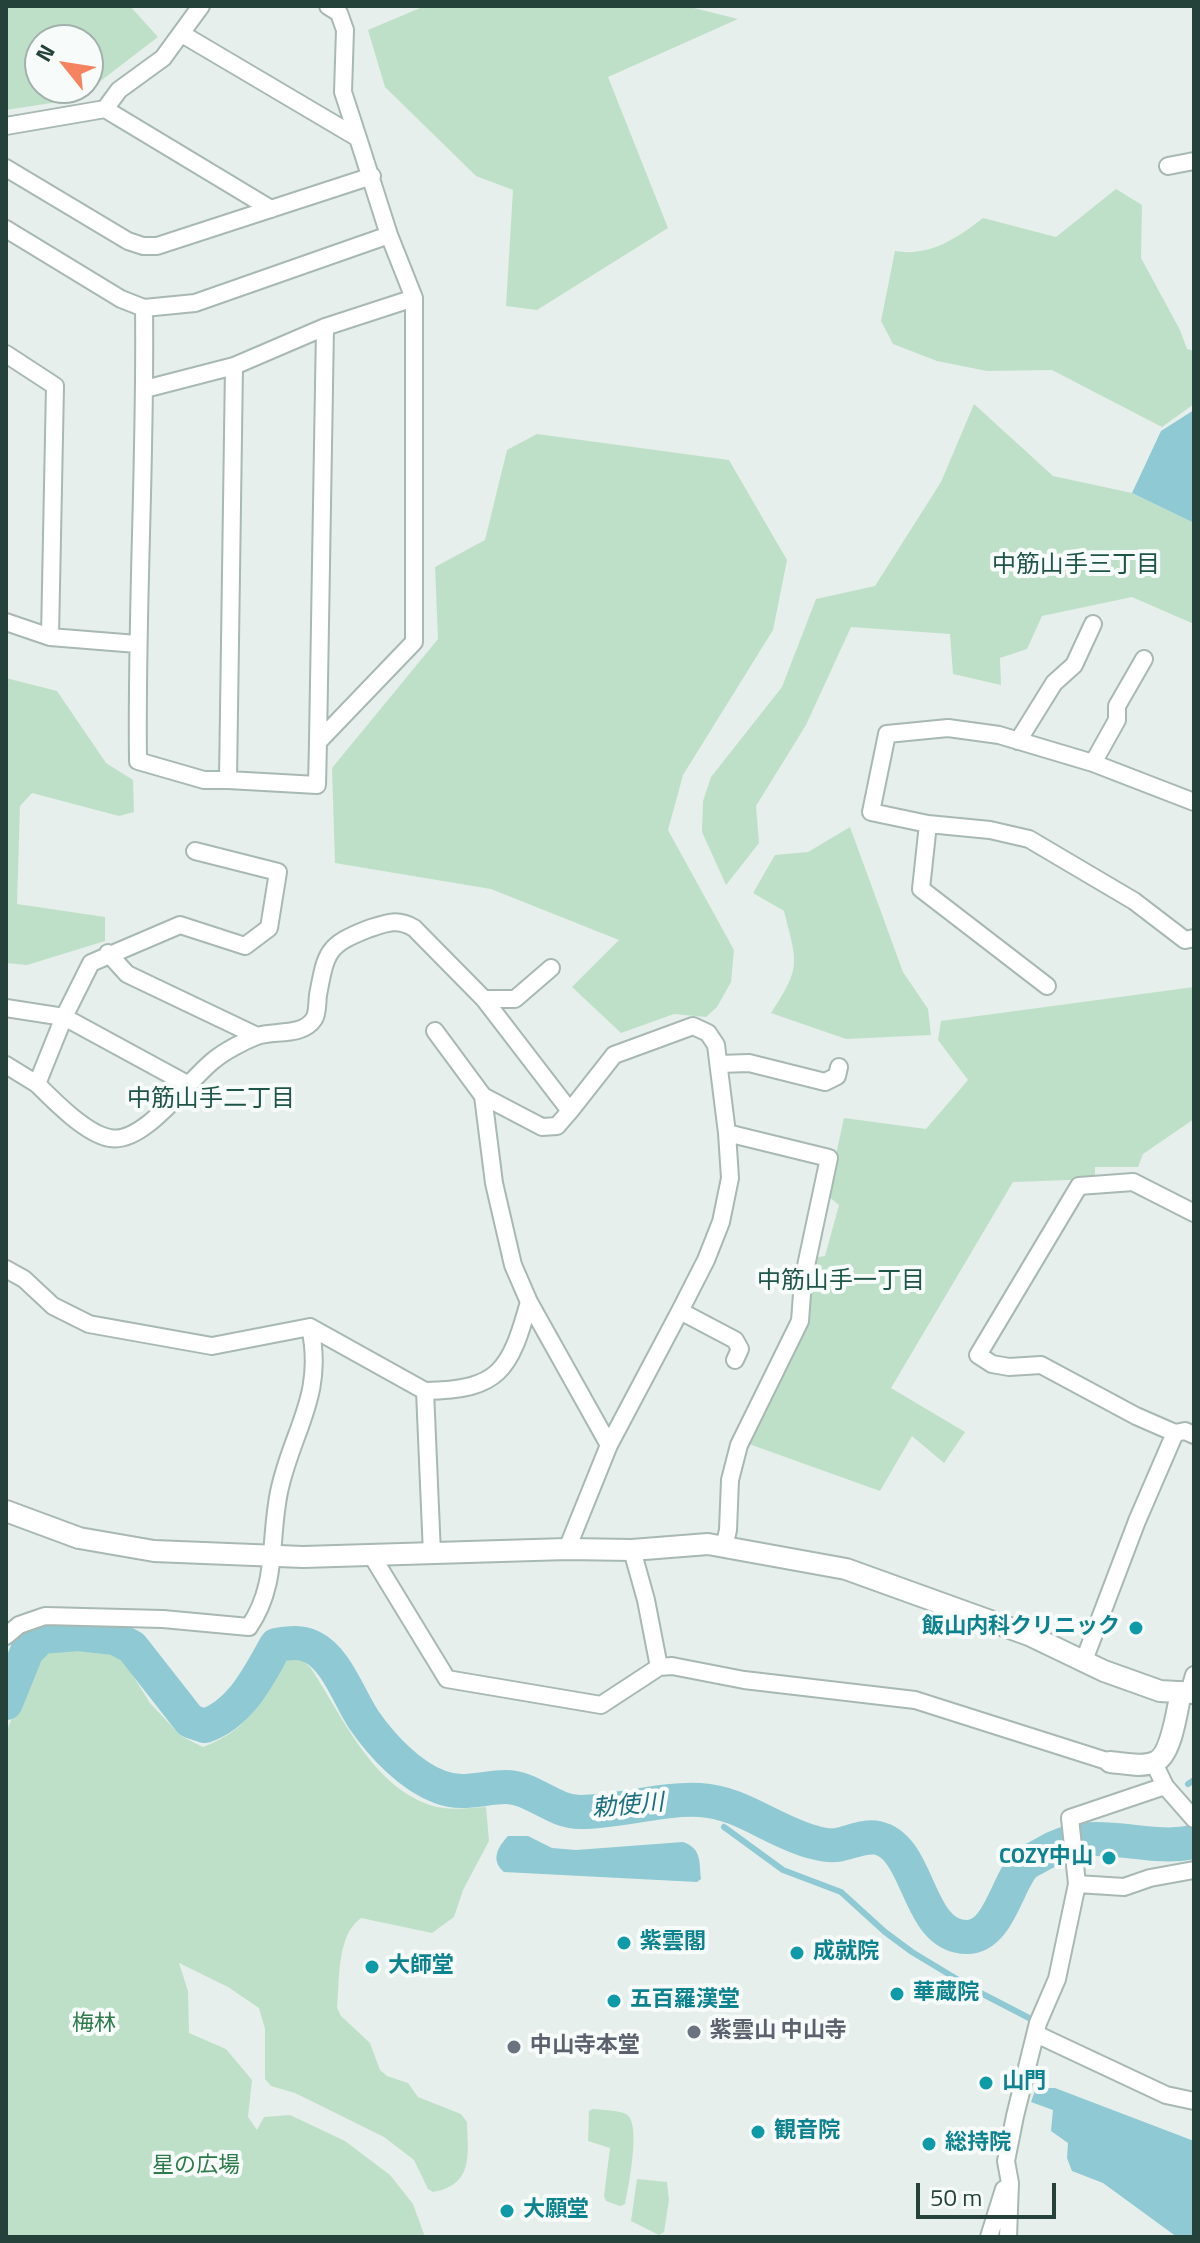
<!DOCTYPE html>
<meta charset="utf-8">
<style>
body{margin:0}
#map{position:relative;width:1200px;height:2243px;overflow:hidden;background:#e6efeb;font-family:"Titillium Web",sans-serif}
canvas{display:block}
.frame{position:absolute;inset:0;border:8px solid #24423a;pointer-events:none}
.north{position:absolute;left:24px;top:24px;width:80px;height:80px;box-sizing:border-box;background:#f7fbf9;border:2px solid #a3b1ad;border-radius:50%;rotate:300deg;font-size:22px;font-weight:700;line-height:32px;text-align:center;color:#24423a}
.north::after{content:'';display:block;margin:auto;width:28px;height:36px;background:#f4845f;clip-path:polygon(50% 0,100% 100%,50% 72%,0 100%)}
.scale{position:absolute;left:916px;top:2183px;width:140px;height:36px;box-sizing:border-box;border:4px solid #24423a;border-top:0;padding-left:10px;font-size:24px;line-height:28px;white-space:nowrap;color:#24423a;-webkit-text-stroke:6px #f7fbf9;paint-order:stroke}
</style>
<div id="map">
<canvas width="1200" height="2243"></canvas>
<div class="frame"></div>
<div class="north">N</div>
<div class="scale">50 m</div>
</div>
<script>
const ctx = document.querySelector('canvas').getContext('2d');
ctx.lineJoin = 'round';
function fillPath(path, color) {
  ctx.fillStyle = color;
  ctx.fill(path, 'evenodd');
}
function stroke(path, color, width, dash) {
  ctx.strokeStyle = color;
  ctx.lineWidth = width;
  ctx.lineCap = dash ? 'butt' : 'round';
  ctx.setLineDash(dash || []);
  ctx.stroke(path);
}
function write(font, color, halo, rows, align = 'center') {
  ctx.font = font + ' "Titillium Web","Noto Sans JP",sans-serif';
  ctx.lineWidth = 8;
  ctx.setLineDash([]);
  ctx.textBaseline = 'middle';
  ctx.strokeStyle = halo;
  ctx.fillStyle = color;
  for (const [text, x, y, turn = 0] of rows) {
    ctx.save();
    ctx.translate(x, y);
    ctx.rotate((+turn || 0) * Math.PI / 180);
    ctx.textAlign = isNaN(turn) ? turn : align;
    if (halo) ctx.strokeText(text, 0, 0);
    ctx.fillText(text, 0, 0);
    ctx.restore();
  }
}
const green = new Path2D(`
 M6,6H130L158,37L77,99L6,110ZM40,40H88V88H40Z
 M425,6H686L738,19L608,77L668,228L537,310L506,306L513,190L476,176L385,87L368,30Z
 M1116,189L1142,205L1141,258L1180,330L1187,349L1194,351V404L1162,427L1052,370L987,371L937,361L893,344L881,321L895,251C930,257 957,238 983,218L1056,237Z
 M974,404L1053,476L1132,493L1194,523V624L1132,597L1042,616L1027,649L1000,658L1001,685L953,674L950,634L851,627L806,725L756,806L759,843L726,885L702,832L703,801L711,777L782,687L816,599L875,586L941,482Z
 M537,434L729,460L787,560L773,630L683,775L668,830L734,950L731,982L717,1007L706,1017L674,1014L621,1033L572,987L619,940L491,889L335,863L332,768L438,639L435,567L485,540L507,450Z
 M6,678L57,691L106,763L133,780L134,812L119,816L32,793L20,806L17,904L105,917V941L27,965L6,963Z
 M850,827L903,972L928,1009L931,1035L846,1039L771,1013C802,966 797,964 784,911L753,893L775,855L808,852Z
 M1194,987V1119L1143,1154L1138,1167H1095V1179L1013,1182L891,1388L965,1432L944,1463L912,1436L880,1491L749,1444L810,1314L812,1258L825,1256L839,1205L827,1195L844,1118L926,1129L968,1080L938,1040L941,1021Z
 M100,1646L119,1653L150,1703L181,1736L203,1747C255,1727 259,1699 289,1658L298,1657L310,1667C342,1715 371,1785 430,1805C446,1811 468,1808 486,1807L489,1841L463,1890L454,1917L432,1933L361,1918C336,1936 340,1980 337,2008L341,2016L370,2043L380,2070L387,2076L408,2083L418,2097L461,2114L467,2122C468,2154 474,2185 433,2192L428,2189L414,2160L384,2137L295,2093L271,2086L265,2079V2029L259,2008L228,1987L179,1963L188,1991L189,2033L226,2049L252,2080L248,2117L257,2130L264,2117L290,2115L345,2141L390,2175L413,2204L425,2237H6V1733L34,1661L53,1647Z
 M593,2109C603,2110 618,2110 626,2114C642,2122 628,2189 625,2204L620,2206L606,2201L604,2196L610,2148L588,2141L589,2111Z
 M637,2179L667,2182L669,2200L664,2232L659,2235L631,2221Z`);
const water = new Path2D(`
 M1194,410V523L1132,493L1161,431Z
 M508,1836H528L552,1848L576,1850L683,1842C702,1849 699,1861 701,1879L697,1882L504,1872C490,1860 498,1847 508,1836Z
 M1036,2088H1055L1194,2141V2237H1177L1103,2183L1072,2171L1067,2158L1068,2143L1051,2131L1053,2110L1031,2102Z`);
const stream = new Path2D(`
 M1188,1784L1194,1780
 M724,1827L783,1870L841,1892L885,1932L912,1952L975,1990L1031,2019`);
const river = new Path2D(`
 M6,1703L27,1651L41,1637L78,1634L115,1638L132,1647L190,1721L205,1726C241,1713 258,1677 276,1645C289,1643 300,1641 312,1647C337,1659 349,1698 364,1720C382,1746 410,1776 440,1787C463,1796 483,1787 506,1787C532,1787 553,1812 580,1812C620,1812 660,1798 700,1800C741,1802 774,1832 813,1842C820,1844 830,1846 837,1845C850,1843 864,1835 878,1838C921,1848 916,1937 967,1937C999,1937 1007,1882 1025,1864C1029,1861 1036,1858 1041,1855C1095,1821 1139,1853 1194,1842`);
const minor = new Path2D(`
 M328,6L339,13L345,30L343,92L358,138
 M182,34L358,138L389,235L195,303L144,308C146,459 136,610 138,761L204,780H228
 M105,109L271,209
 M6,126L105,109L119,90L163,58L201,6
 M1168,166L1194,161
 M6,168L128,241L143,246H157L372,176
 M6,229L121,299L144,308
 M6,354L55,386L50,637
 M234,366L325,327L414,298
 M145,389L234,366L228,780L317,785L318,742L414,642V298L389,235
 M6,622L50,637L137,644
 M1144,659L1117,706V720L1093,763L1194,802
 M1018,741L1054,683L1074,665L1093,624
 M318,742L325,327
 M1093,763L999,735L948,728L887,734L871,812L928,824L990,830L1029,839L1134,901L1185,940L1194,938
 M928,824L921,889L1047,986
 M195,851L278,872L269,928L245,946L180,925L91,963L64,1017L37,1084C53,1100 86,1134 110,1138C144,1145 189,1079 214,1060C225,1051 244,1041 257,1036C274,1030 302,1037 314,1019C318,1013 317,1002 318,995C326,952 327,945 368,929C386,923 397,918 414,928L484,999L570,1111L557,1126L542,1127L483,1096L494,1183L513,1265L529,1302L609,1445
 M108,953L127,974L257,1036
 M484,999H515L551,968
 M6,1008L64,1017L189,1085
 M435,1031L483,1096
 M719,1064L749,1063L825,1082L837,1076L839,1067
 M6,1065L37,1084
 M6,1269L24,1279L53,1306L89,1324L212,1346L310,1327L425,1391L432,1554
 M680,1311L735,1340L740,1349L735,1360
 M425,1391C500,1390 510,1370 529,1302
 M1175,1433L1185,1431L1194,1435
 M724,1547L728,1530L730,1480L739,1445L800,1321L803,1280L829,1158L727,1133
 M567,1549L609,1445L680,1311L706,1260L721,1222L730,1178L727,1133L716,1045L708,1033L693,1026L614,1055L570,1111
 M632,1550L646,1600L659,1667
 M372,1556L447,1679L601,1705L659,1667L672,1666L744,1680L915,1700L1110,1762
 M6,1636L19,1625L45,1616L163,1619L249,1627C278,1585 269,1541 279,1492C292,1430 325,1396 310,1327
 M1083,1663L1137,1521L1175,1433L1136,1416L1041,1365L1009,1367L992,1364L978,1355L1079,1186L1133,1182L1194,1213
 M1189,1692L1194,1675
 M1154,1763L1165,1786L1194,1819
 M1077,1884L1070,1818L1165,1786
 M1036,2034L1166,2095L1194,2101
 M989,2237L1004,2189
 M1008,2237L1010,2183L1006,2161L1015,2116L1038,2023L1057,1979L1077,1884L1124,1887L1150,1878L1194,1870`);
const tertiary = new Path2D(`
 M6,1511L79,1538L154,1551L303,1557L567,1549L632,1550L708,1544L846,1569L1029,1635L1104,1671L1160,1691L1194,1693
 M1110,1762C1123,1763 1142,1768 1155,1762C1172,1755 1177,1709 1181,1692`);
const markers = [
 [1136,1628,8,"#0f9aa8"],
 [1109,1858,8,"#0f9aa8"],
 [624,1943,8,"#0f9aa8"],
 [797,1953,8,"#0f9aa8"],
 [372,1967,8,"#0f9aa8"],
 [897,1994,8,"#0f9aa8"],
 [614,2001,8,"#0f9aa8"],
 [694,2032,8,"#6b7280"],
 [514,2047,8,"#6b7280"],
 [986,2083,8,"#0f9aa8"],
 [758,2132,8,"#0f9aa8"],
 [929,2144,8,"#0f9aa8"],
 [507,2211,8,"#0f9aa8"]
];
const cultureNames = [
 ["飯山内科クリニック",1120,1628,"right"],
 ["COZY中山",1093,1858,"right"],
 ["紫雲閣",640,1943],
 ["成就院",813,1953],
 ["大師堂",388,1967],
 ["華蔵院",913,1994],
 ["五百羅漢堂",630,2001],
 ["山門",1002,2083],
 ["観音院",774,2132],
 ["総持院",945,2144],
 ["大願堂",523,2211]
];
const parkNames = [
 ["梅林",94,2025],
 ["星の広場",196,2167]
];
const worshipNames = [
 ["紫雲山 中山寺",710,2032],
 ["中山寺本堂",530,2047]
];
const neighbourhoodNames = [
 ["中筋山手三丁目",1076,566],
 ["中筋山手二丁目",211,1100],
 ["中筋山手一丁目",841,1282]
];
const waterNames = [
 ["勅使川",628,1807,-5]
];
fillPath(green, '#bfe0c8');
fillPath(water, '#8ec9d4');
stroke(stream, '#8ec9d4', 6);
stroke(river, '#8ec9d4', 34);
stroke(minor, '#a8b8b2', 20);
stroke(tertiary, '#a8b8b2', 24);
stroke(minor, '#fff', 16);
stroke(tertiary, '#fff', 20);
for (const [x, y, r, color] of markers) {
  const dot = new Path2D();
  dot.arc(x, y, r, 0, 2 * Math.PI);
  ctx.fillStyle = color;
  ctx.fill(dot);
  stroke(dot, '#f7fbf9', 3);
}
write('bold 22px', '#0d838f', '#f7fbf9', cultureNames, 'left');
write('22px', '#2d7a4b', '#f7fbf9', parkNames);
write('bold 22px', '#5b616d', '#f7fbf9', worshipNames, 'left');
write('24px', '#1f5548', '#f7fbf9', neighbourhoodNames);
write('italic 24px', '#1c6f80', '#f7fbf9', waterNames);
</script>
